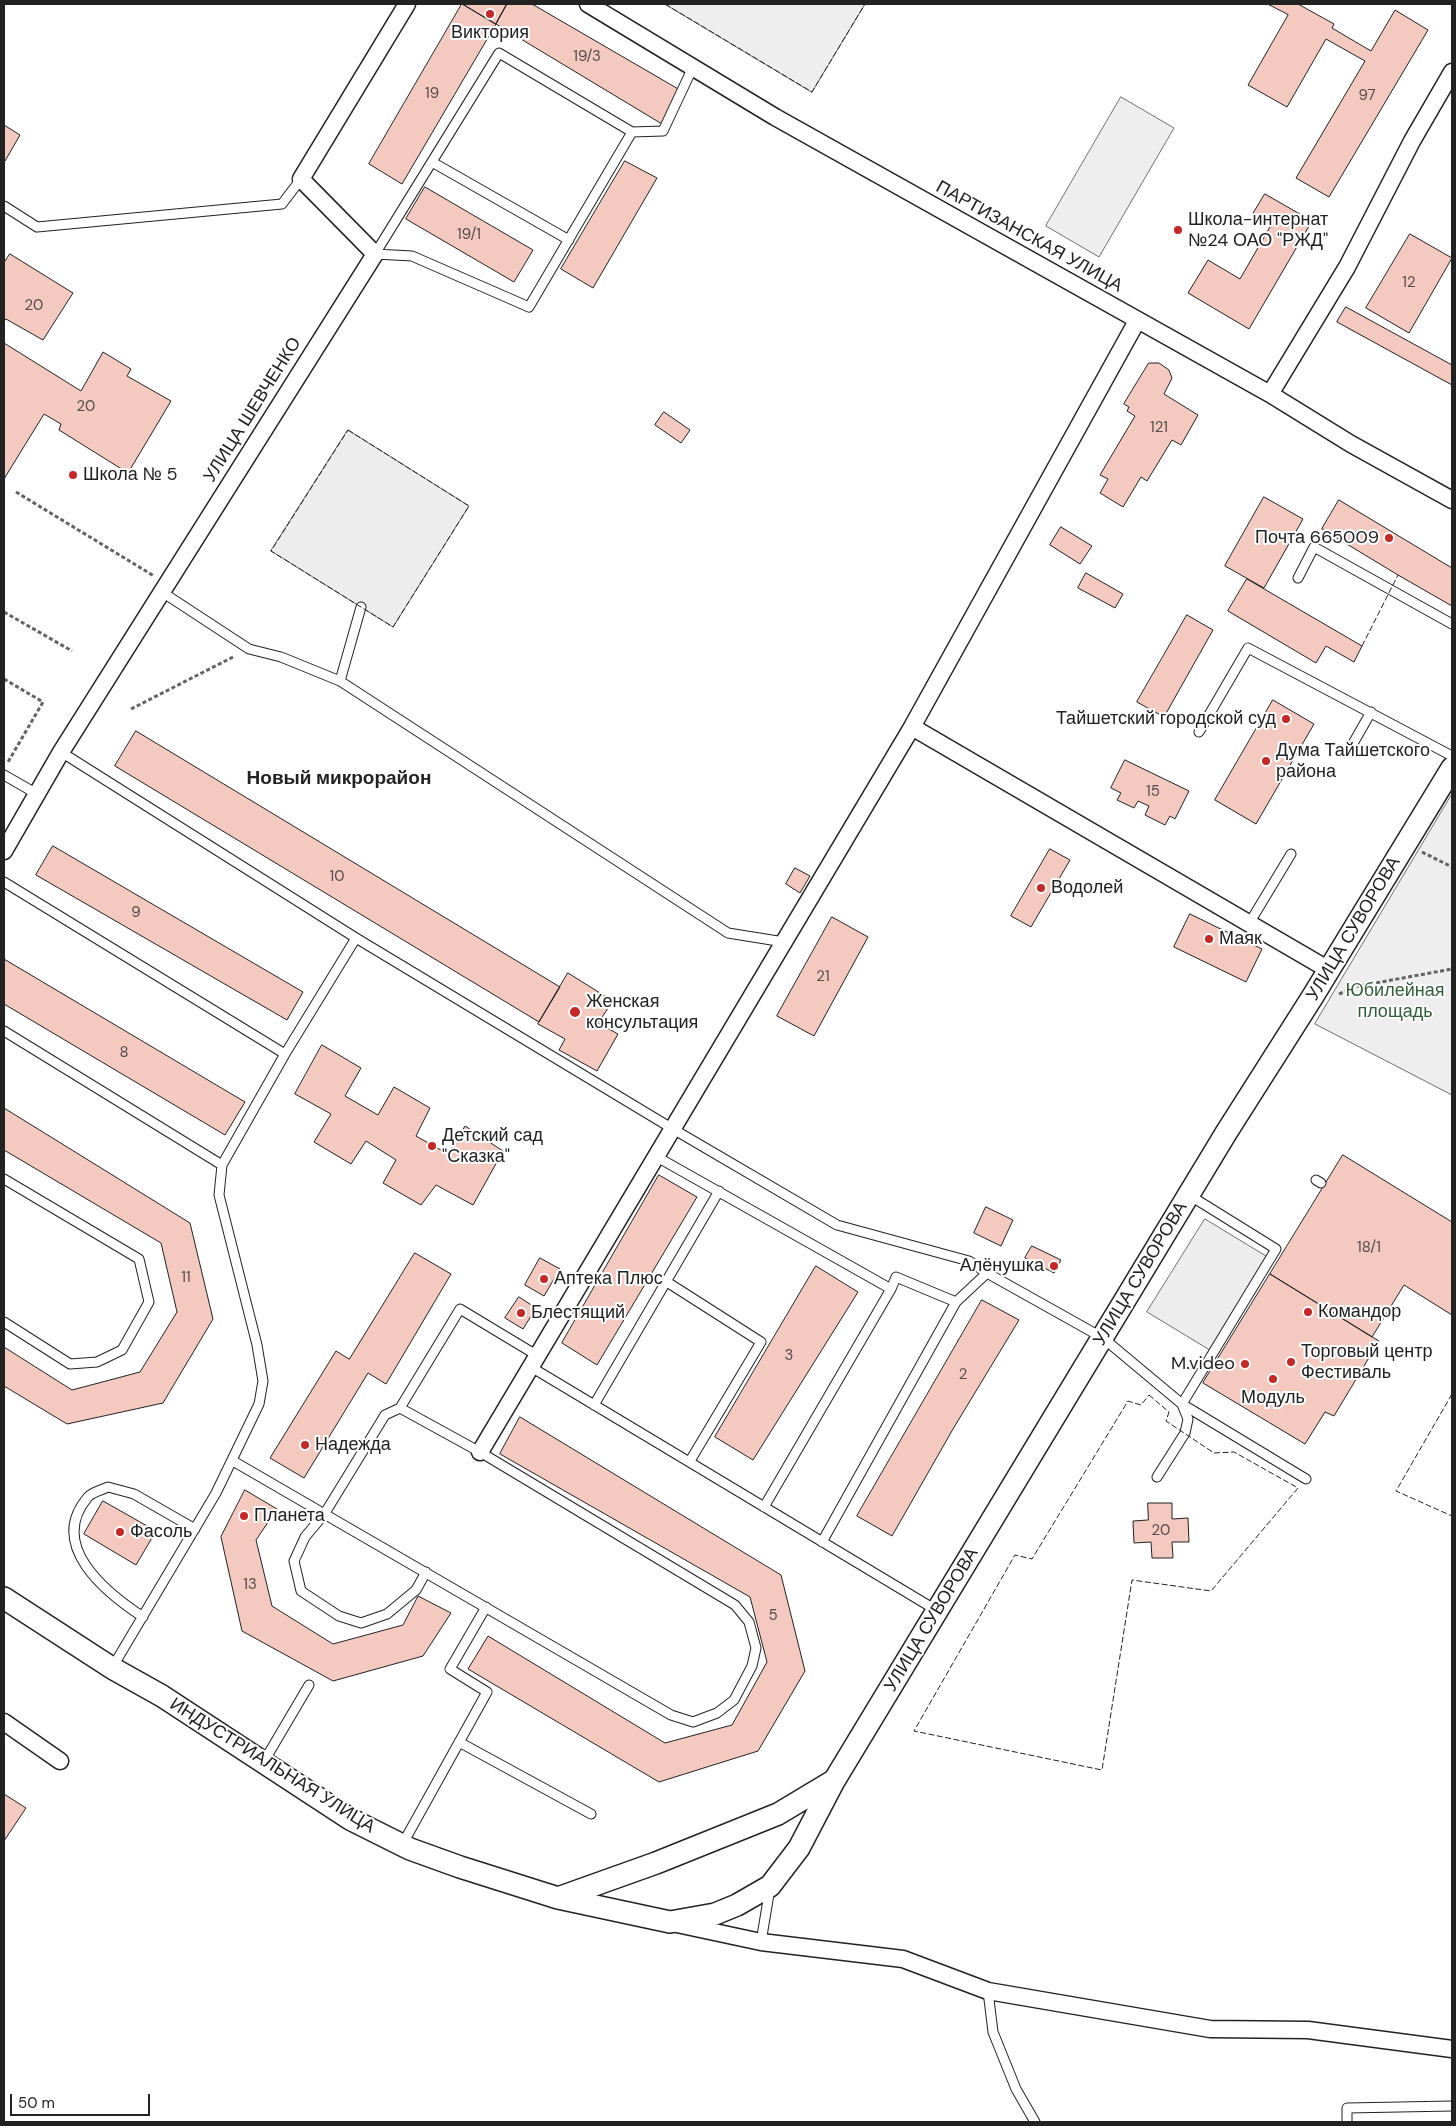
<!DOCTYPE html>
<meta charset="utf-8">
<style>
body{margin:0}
#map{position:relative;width:1456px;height:2126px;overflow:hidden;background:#fff;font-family:"DM Sans",sans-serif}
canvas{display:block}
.frame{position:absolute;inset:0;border:5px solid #222;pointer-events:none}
.scale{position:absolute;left:10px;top:2094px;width:140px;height:22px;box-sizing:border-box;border:2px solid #222;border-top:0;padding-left:6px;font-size:15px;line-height:18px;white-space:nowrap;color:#222;-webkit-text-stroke:4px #fff;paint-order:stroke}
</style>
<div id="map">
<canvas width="1456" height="2126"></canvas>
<div class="frame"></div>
<div class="scale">50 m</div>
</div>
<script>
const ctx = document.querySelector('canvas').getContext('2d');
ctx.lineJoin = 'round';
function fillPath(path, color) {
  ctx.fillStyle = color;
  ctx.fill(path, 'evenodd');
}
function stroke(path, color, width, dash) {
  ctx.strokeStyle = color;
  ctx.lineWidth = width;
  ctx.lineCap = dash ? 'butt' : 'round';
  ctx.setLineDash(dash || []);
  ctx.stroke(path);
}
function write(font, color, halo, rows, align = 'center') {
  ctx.font = font + ' "DM Sans",sans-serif';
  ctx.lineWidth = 4;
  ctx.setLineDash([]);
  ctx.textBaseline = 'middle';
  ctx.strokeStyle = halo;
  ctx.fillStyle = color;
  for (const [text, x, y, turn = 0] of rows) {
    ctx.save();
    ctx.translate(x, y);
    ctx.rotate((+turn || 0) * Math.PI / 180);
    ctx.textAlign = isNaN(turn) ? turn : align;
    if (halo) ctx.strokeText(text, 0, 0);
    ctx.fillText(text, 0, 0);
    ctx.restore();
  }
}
const green = new Path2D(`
 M665,4H865L812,92Z
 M1121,97L1174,128L1099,257L1046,226Z
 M1452,794V1095L1315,1024Z`);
const parking = new Path2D(`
 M348,430L469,506L393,627L271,551Z
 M1205,1219L1271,1259L1213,1352L1147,1312Z`);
const building = new Path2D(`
 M462,4L496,24L402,184L369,164Z
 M463,4H507L496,24Z
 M507,4H532L680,90L662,124L496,24Z
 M1268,4H1298L1334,24L1332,28L1371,51L1395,10L1428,30L1329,197L1296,178L1365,61L1326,39L1287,107L1248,85L1288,15Z
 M4,125L20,135L5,161H4Z
 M625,161L657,178L593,288L561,269Z
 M425,187L533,250L514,282L406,219Z
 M1265,194L1312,221L1249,329L1188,293L1208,260L1240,279L1271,225L1253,214Z
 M1410,234L1452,258L1409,333L1366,308Z
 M10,254L73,293L43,340L6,319L4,321V263Z
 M1346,307L1452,365V385L1337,322Z
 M4,343L81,391L103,352L131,369L127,376L171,401L128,473L59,430L61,424L44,414L4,479Z
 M1149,363H1159L1169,370L1172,378L1164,394L1198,415L1181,445L1172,440L1147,481L1141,477L1123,507L1100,493L1108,479L1100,475L1135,416L1127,411L1129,407L1124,404Z
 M664,412L690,430L681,443L655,425Z
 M1264,497L1303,519L1264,588L1225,566Z
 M1339,500L1452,568V606L1398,575L1322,529Z
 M1061,527L1092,546L1080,564L1050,545Z
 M1086,573L1123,594L1115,608L1078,588Z
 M1247,579L1362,646L1354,662L1326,646L1316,663L1228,611Z
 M1187,615L1213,630L1164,717L1137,702Z
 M1273,700L1314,724L1256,824L1215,800Z
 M136,731L560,987L539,1022L115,766Z
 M1125,760L1189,791L1175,819L1170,816L1165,825L1145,815L1149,806L1138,801L1134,808L1117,800L1121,793L1111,788Z
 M53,846L303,992L287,1020L36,875Z
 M1050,849L1070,860L1031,927L1011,916Z
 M795,868L810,876L800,893L786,884Z
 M1190,914L1262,949L1246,982L1174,947Z
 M832,917L868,937L814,1036L777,1016Z
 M4,959L245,1102L225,1135L4,1004Z
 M568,973L613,1001L598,1023L618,1034L597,1071L559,1050L565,1039L538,1024Z
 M322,1045L361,1068L345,1096L378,1115L394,1087L430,1108L416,1136L448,1154L465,1126L503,1151L473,1205L436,1185L421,1205L383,1183L396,1160L366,1141L351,1164L314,1142L331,1114L295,1094Z
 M4,1108L190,1223L213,1319L163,1403L67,1424L4,1386V1347L72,1390L140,1372L177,1312L161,1243L4,1150Z
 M1343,1155L1452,1222V1315L1404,1285L1372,1337L1270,1274Z
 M659,1175L697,1197L597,1365L562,1343Z
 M986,1207L1013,1220L1001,1246L974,1233Z
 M1032,1246L1061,1260L1054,1273L1025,1258Z
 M415,1253L451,1274L386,1384L368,1373L304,1478L270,1458L336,1351L349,1359Z
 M540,1258L560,1269L544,1296L525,1285Z
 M816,1266L858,1292L753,1460L715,1437Z
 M1270,1274L1379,1341L1334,1416L1325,1412L1305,1444L1203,1383Z
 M519,1297L536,1308L523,1329L505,1318Z
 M982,1300L1019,1320L953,1429L892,1536L857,1516Z
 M520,1417L781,1575L805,1671L758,1751L659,1782L468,1669L488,1636L665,1743L732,1725L767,1662L750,1597L500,1454Z
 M245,1490L277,1509L256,1540L272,1606L333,1644L403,1625L418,1596L451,1613L423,1656L333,1681L242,1631L221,1537Z
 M103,1501L156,1531L136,1565L84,1534Z
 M1148,1503H1172V1519L1188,1518L1189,1542H1172L1173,1558H1152L1151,1542L1134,1543L1133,1521L1148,1520Z
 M4,1794L26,1808L4,1841Z`);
const path = new Path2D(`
 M16,492L154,576
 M4,612L72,651
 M4,679L43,702L8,762
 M131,709L235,656
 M1422,852L1452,867
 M1339,994L1359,986L1452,969`);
const service = new Path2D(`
 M499,53L632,132L529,307L412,256L375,254Z
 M632,132L663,131L693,67
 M432,162L569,240
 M4,206L37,227L282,204L301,179
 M1298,578L1314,547L1452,624
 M162,592L249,649L281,657L340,681L728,933L784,942
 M340,681L361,607
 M1199,732L1248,648L1452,756
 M1351,747L1371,712
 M61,752L356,938L673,1129L837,1225L969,1261L987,1273L1103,1338L1182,1404L1188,1419L1185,1433L1157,1477
 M4,775L37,794
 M4,882L285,1054L356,938
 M1250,922L1291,854
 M4,1031L222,1165L219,1195L257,1345L263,1381L259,1404L216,1493L112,1668
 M657,1157L891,1289
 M222,1165L285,1054
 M4,1179L139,1259L149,1302L122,1350L97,1362L70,1364L4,1322
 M1316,1180L1321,1183
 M1189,1195L1276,1249L1182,1404L1306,1479
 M667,1282L761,1342L690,1461
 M956,1302L987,1273
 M531,1367L936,1610
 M594,1405L719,1191
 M400,1408L460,1309L538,1356
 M233,1461C379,1545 525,1630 671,1715L693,1722L717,1713L734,1700L752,1666L756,1648L749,1622L735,1605L480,1452L400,1408L385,1415L325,1513L305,1537L294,1561L301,1591L339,1616L361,1623L387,1614L416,1590L426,1572
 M764,1507L891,1289L896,1277L956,1302L822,1542
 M143,1617C105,1592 47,1545 88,1497C92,1492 102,1490 108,1487L134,1494L195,1529
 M459,1742L591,1814
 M263,1763L309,1685
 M402,1845L487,1692L450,1669L486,1607
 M761,1942L770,1888
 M988,1991L993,2032L1016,2089L1035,2122
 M1347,2122V2108L1452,2106`);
const minor = new Path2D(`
 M588,4L775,117L1270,394L1351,444L1452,500
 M1270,394L1347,267L1412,141L1452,72
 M912,727L1329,970
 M4,851L61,752L375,254L301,179L407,4
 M480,1452L912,727L1137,321
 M4,1722L60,1761
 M677,1924L761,1942L903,1959L988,1991L1210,2029L1308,2030L1452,2049`);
const tertiary = new Path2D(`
 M4,1598L112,1668L162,1696L350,1819L410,1849L460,1867L558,1898L670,1922L715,1914L737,1905L770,1886L799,1848L834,1781L1226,1133L1313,996L1452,768
 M558,1898L656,1863L778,1814L833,1781`);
const fence = new Path2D(`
 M665,4L812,92L865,4
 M348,430L469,506L393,627L271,551Z
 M1362,646L1398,575
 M1452,1394L1396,1491L1452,1516
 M1149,1395L1169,1412L1166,1421L1214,1453L1234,1452L1298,1488L1211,1591L1132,1580L1102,1770L914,1731L1015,1555L1032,1559L1128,1401L1141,1405Z`);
const markers = [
 [490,14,5,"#c62828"],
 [1178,230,5,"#c62828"],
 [73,475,5,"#c62828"],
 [1389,538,5,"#c62828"],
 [1286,719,5,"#c62828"],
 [1266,761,5,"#c62828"],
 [1041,888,5,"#c62828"],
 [1209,939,5,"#c62828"],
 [575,1012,6,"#c62828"],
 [432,1146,5,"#c62828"],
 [1054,1266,5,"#c62828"],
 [544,1279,5,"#c62828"],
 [1308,1312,5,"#c62828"],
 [521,1313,5,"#c62828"],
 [1291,1362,5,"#c62828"],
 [1245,1364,5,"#c62828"],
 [1273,1379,5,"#c62828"],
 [305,1445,5,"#c62828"],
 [244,1516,5,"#c62828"],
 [120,1532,5,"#c62828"]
];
const numberNames = [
 ["19/3",587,57],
 ["19",432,94],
 ["97",1367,96],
 ["19/1",469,235],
 ["12",1409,283],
 ["20",34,306],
 ["20",86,407],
 ["121",1159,428],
 ["15",1153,792],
 ["10",337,877],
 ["9",136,913],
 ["21",823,977],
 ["8",124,1053],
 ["18/1",1369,1248],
 ["11",186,1278],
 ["3",789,1356],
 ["2",963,1375],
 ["20",1161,1531],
 ["13",250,1585],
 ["5",773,1616]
];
const poiNames = [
 ["Виктория",490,33,"center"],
 ["Школа-интернат",1188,220],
 ["№24 ОАО \"РЖД\"",1188,241],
 ["Школа № 5",83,475],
 ["Почта 665009",1379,538,"right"],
 ["Тайшетский городской суд",1276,719,"right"],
 ["Дума Тайшетского",1276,751],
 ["района",1276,772],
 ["Водолей",1051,888],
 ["Маяк",1219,939],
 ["Женская",586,1002],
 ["консультация",586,1023],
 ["Детский сад",442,1136],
 ["\"Сказка\"",442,1157],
 ["Алёнушка",1044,1266,"right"],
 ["Аптека Плюс",554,1279],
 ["Командор",1318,1312],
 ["Блестящий",531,1313],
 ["Торговый центр",1301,1352],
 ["Фестиваль",1301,1373],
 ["M.video",1235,1364,"right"],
 ["Модуль",1273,1398,"center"],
 ["Надежда",315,1445],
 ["Планета",254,1516],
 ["Фасоль",130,1532]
];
const streetNames = [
 ["ПАРТИЗАНСКАЯ УЛИЦА",1029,237,29],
 ["УЛИЦА ШЕВЧЕНКО",253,410,-58],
 ["УЛИЦА СУВОРОВА",1354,929,-59],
 ["УЛИЦА СУВОРОВА",1141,1274,-59],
 ["УЛИЦА СУВОРОВА",932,1620,-59],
 ["ИНДУСТРИАЛЬНАЯ УЛИЦА",272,1766,32]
];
const parkNames = [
 ["Юбилейная",1395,991],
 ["площадь",1395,1012]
];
const neighbourhoodNames = [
 ["Новый микрорайон",339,779]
];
fillPath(green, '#eee');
stroke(green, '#6f6f6f', 1);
fillPath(parking, '#ededed');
stroke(parking, '#6f6f6f', 1);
fillPath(building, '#f3c9c0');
stroke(building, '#222', 1);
stroke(service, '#222', 11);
stroke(minor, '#222', 19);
stroke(tertiary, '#222', 24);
stroke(path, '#646464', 3, [4, 2.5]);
stroke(service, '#fff', 9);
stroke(minor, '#fff', 16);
stroke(tertiary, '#fff', 21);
stroke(fence, '#222', 1, [6, 2.5]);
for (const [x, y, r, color] of markers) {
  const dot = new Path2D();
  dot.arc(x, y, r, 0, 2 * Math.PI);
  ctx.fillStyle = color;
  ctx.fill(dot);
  stroke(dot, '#fff', 2);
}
write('15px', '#564c4a', null, numberNames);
write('18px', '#222', '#fff', poiNames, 'left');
write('18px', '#222', '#fff', streetNames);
write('18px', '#2f5e38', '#fff', parkNames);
write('bold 19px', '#222', '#fff', neighbourhoodNames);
</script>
